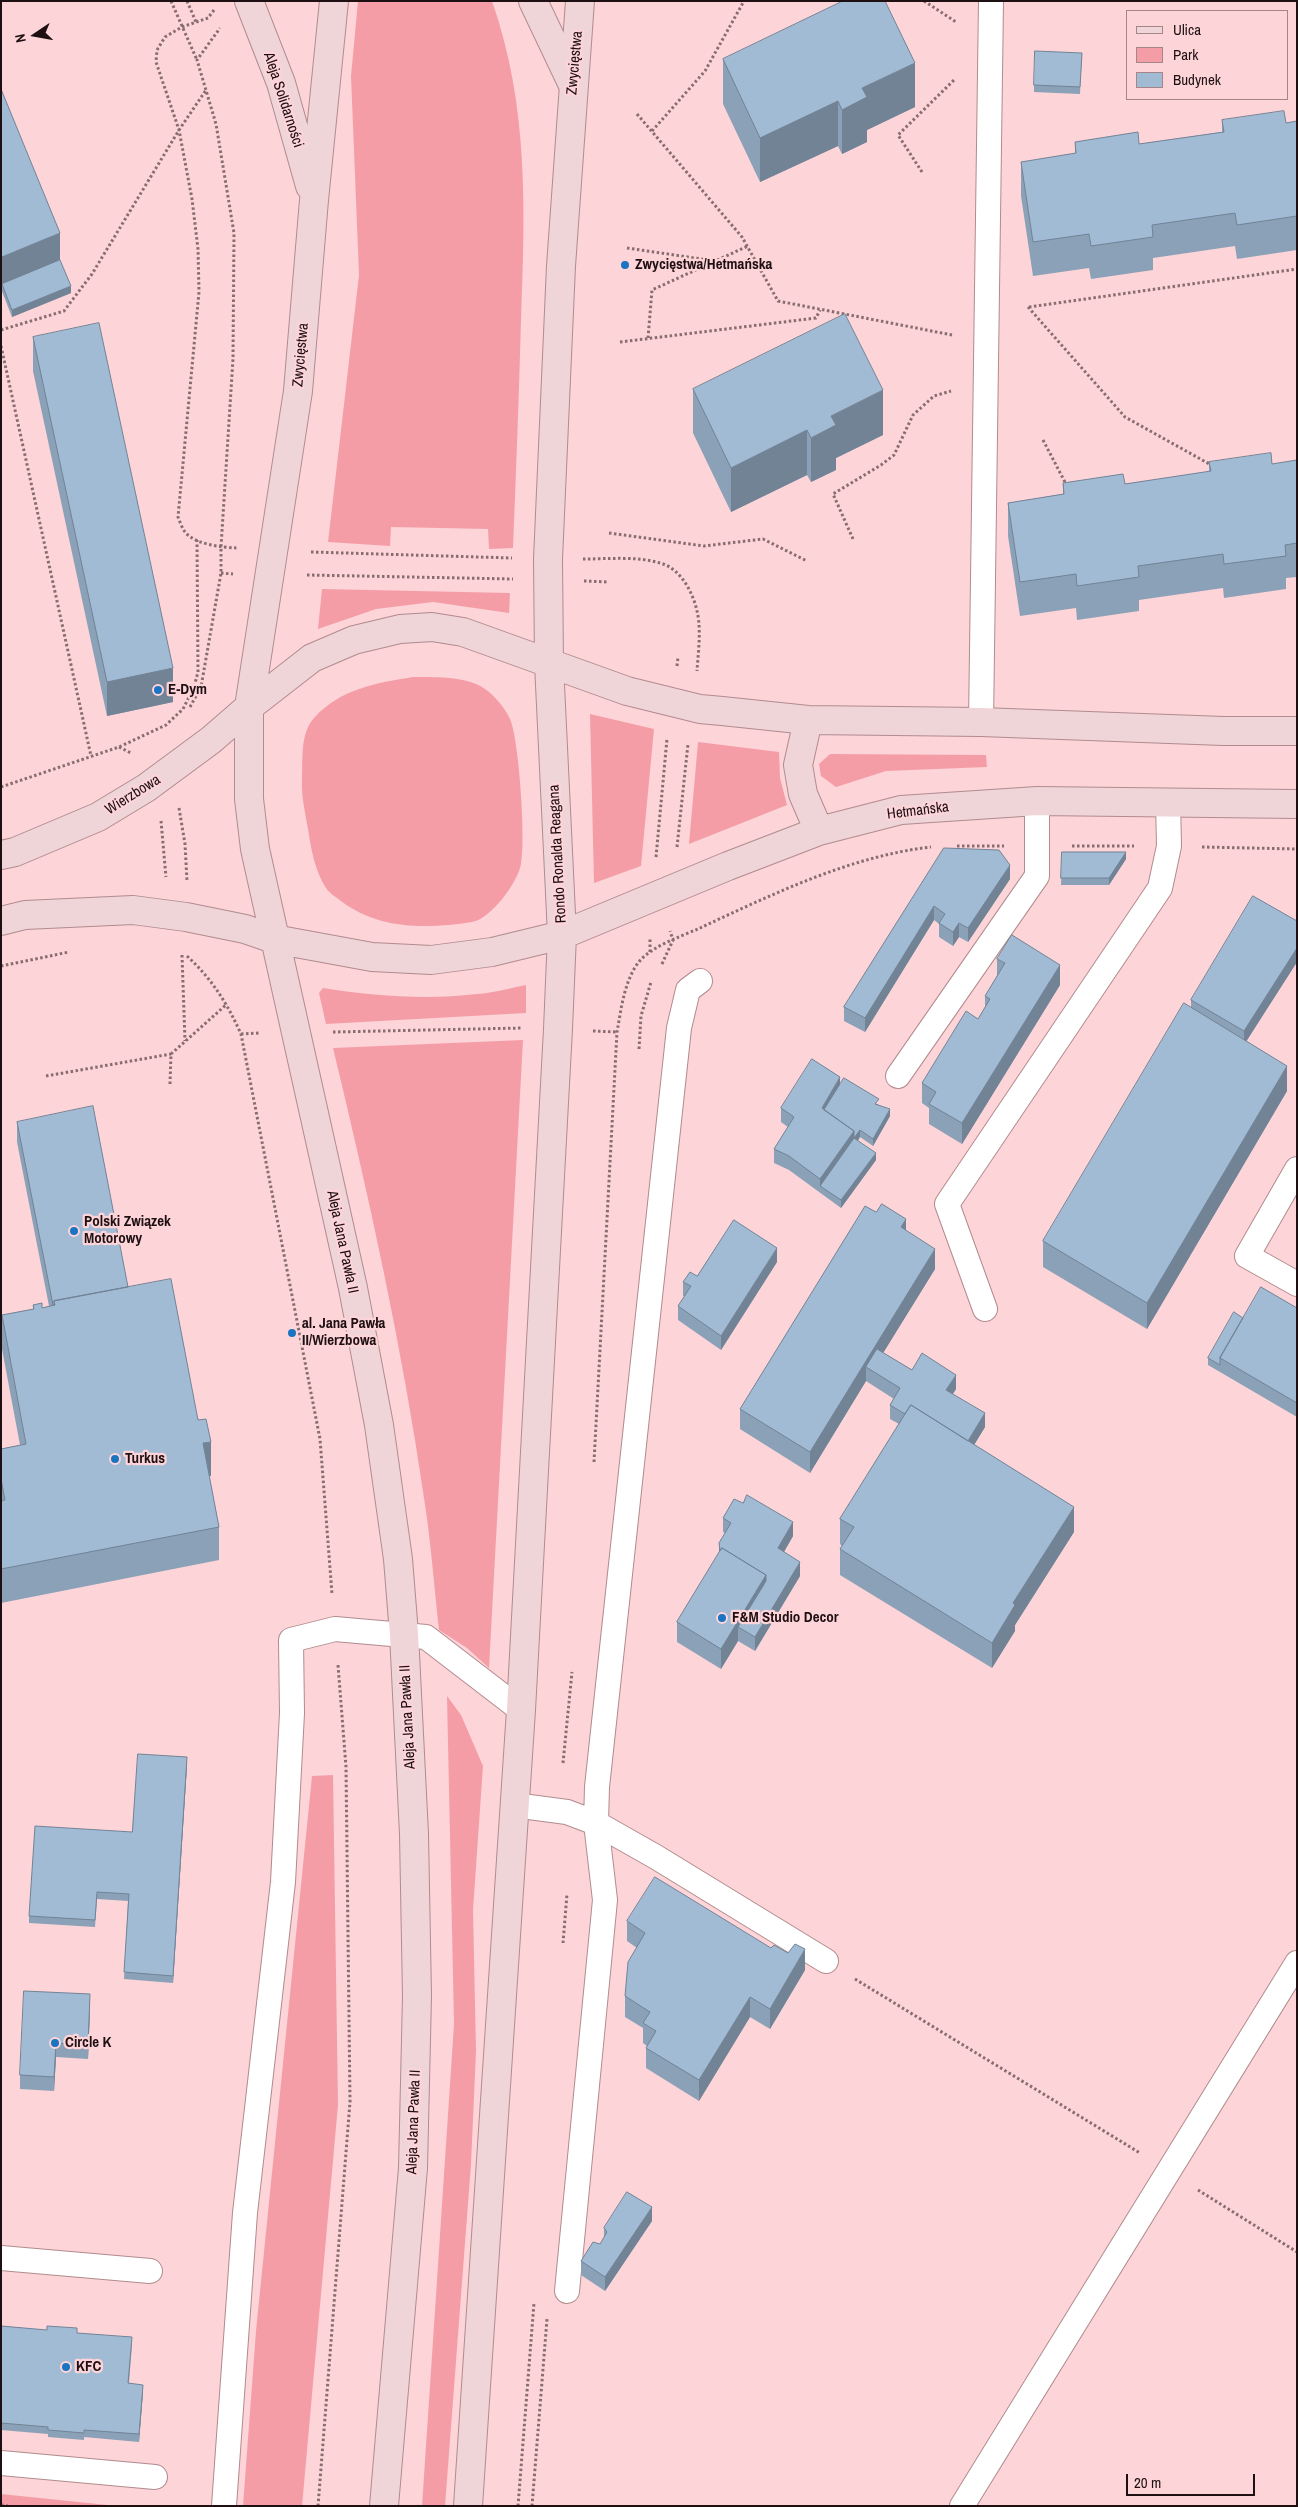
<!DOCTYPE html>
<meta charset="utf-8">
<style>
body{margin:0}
#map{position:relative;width:1298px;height:2507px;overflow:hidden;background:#fdd4d8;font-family:"Archivo Narrow",sans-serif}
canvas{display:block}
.frame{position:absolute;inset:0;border:2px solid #1e1012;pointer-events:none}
.legend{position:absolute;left:1126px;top:10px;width:162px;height:90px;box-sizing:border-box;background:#fdd4d8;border:1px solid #a48689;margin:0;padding:6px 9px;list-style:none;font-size:15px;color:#1e1012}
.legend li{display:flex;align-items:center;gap:10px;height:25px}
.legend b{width:25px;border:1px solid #a48689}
.north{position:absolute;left:10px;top:10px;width:50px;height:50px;-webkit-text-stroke:4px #fdd4d8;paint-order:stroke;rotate:258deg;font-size:14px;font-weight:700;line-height:20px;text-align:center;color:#1e1012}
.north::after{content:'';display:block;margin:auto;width:18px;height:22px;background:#1e1012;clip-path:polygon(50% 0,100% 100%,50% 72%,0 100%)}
.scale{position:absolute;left:1126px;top:2474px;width:129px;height:22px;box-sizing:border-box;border:2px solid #1e1012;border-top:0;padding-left:6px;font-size:15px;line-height:18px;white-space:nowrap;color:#1e1012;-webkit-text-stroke:4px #fdd4d8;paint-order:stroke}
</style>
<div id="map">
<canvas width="1298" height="2507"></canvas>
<div class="frame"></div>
<ul class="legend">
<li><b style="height:6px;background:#efd4d8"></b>Ulica</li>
<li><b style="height:14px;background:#f59da7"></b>Park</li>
<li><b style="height:14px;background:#a2bbd5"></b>Budynek</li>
</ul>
<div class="north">N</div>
<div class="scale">20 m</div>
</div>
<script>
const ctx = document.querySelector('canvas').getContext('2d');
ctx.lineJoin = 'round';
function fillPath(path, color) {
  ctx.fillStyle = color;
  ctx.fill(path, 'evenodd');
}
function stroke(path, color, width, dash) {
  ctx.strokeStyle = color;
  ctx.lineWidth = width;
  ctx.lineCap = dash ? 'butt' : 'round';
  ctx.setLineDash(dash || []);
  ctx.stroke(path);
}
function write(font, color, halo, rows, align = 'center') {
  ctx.font = font + ' "Archivo Narrow",sans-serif';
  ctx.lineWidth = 4.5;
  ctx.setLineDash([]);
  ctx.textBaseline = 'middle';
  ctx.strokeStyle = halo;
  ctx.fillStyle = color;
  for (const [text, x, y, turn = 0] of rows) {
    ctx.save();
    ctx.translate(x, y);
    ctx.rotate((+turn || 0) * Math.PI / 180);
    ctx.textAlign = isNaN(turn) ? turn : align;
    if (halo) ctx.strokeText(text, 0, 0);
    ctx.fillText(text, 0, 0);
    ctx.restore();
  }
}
const green = new Path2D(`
 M358,1H492C529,107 525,210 521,320C519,396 516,472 513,548L489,549L488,529L391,527L390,546L328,542L359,275L351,76Z
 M322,589L510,593L509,613L433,602L376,609L318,629Z
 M413,677C434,677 468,676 485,689C495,696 505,708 510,719C519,739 526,841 521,864C518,882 491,919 472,922C427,929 379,930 341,901C336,897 329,893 326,888C315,871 311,849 308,829C305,812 301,795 302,778C303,758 300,734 314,718C340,689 376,683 413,677Z
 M590,714L654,729L641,866L594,883Z
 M698,742L779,752L780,778L787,805L689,844Z
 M830,754L986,755L987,767L886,771L836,787L821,776L819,764Z
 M526,985V1013L326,1024L319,993L323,988C374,996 426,1000 477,994C494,993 510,988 526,985Z
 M523,1040L489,1668L467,1648L439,1630C434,1586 431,1542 424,1498C402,1347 369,1197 333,1048Z
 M447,1696L461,1715L483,1766L473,1910L476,2051L471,2164L445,2506H422L454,2024Z
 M333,1775L338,2105L302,2506H243L256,2331L312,1776Z
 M1,2494L117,2506H1Z`);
const path = new Path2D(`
 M171,1L197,60
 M187,1L196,22
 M924,1L956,22
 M214,10L208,18L182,27L165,37L157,50L156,62L179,130L192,199L198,249L199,292L178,517C180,522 182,528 185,532C196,545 221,547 237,548
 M637,114L742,237L778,301L952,335
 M652,131L705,71L744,1
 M922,172L898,135L955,79
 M627,248L715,261
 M1028,307L1125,417L1213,466
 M1029,307L1297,269
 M1,330L64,311L92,274L179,130L206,90
 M648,338L652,290L748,246
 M620,342L816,318L820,310
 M1,346L91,756
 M1043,440L1067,486
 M609,533L704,546L763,539L807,561
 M853,539L833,494L881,465L894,455L913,415L934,396L951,391
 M311,552L512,558
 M583,559C608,559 637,556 660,563C684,569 698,602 699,625C700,640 698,656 697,671
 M221,573L233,574
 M307,575L513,579
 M584,581L609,582
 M677,666L678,657
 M190,707L201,687L221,573V547L233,359L234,233L216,124L197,60L220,28
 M119,747L131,753
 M1,787L119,747L166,725L183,709L194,687L198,672L197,540
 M179,808L185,844L187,881
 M161,821L166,877
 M957,846H1004
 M1072,846H1134
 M677,847L688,744
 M1202,847L1297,849
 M656,857L667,739
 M650,952V938
 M182,955L185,1041
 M187,956C212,979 227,1003 241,1034L320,1439L332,1594
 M662,964L673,940L670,931
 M1,966L69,952
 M593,1031L617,1032
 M333,1032L522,1028
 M241,1034L260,1033
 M639,1049L641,1016L651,982
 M46,1076L171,1054
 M170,1084L171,1054L227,1004
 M594,1462L617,1032C621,1010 624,982 638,963C651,946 680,937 700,928C773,894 851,856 931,847
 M563,1763L572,1672
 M563,1943L567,1894
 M855,1979L1140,2153
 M1198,2190L1297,2252
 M1,2505L8,2506
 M318,2506L350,2102L346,1767L338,1665
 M518,2506L534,2303
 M532,2506L547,2319`);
const lane = new Path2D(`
 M981,722L991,1
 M700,981L688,990L679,1028L597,1787L596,1823L656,1857L826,1961
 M898,1076L1037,876V801
 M1297,1169L1247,1256L1297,1284
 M985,1309L947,1204L1160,888L1169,846L1168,801
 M514,1805L567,1812L596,1823L605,1900L567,2291
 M1,2258L150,2271
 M1,2463L155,2477
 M224,2506L245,2213L283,1882L292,1713L291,1640L335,1629L426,1637L521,1710
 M962,2506L1297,1963`);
const secondary = new Path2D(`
 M249,1L281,83L310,186
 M334,1L314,200L298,391L249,707V799L255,849L353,1288L379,1425L398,1559L404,1634L414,1834L417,1996L413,2168L384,2506
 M533,1L572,83
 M808,720L798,765L803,794L819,831
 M1,855L15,852L98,817L146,788L211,740L249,707L312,658L354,640L400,629L432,627L463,632L627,691L700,709L722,711L808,720L981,722L1223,731H1297
 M1,921L25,915L133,910L186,917L245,929L274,939L372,957L431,960L492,952L562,935L728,866L819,831L901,810L1037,801L1297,804
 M468,2506L521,1710L558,1029L562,935L549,664L548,559L561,266L580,1`);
const wall = new Path2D(`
 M1082,53L1080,94L1034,92V85Z
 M723,59L915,107L867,130V142L842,154L838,146L760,182L723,104Z
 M1,89L71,293L12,317L1,289Z
 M1222,120L1286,123L1297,121V250L1237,259L1235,246L1153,258V270L1091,279L1089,268L1033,276L1021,196V162L1075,154V142L1139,144L1222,132Z
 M33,337L173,702L107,716L33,371Z
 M693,389L883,435L836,458V470L811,482L807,475L731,512L693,433Z
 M1297,460V577L1286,578V589L1224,598L1223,588L1139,600V611L1077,620L1076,608L1020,616L1008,536V503L1063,494V483L1125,484L1209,472V462L1272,464Z
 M944,848L1010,879L968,942L959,937L953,946L939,937V924L934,920L865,1032L844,1021V1007Z
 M1062,852L1126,859L1109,885H1061Z
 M1297,921V962L1246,1041L1287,1091L1147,1329L1043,1267V1241L1191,1007V1000Z
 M997,959L1060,985L962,1144L929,1124V1108L922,1103V1083L978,1019L985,1007V996L997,976Z
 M840,1084L879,1105L890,1116L873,1146L860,1137L858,1141L876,1160L841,1208L789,1170L774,1163V1149L788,1127L781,1122V1108Z
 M17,1122L128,1287L198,1420L211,1476H209L219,1527V1560L1,1603V1449L20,1445L2,1349V1315L33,1309V1305L42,1308L49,1306L17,1142Z
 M906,1231L935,1269L883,1353L912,1370L956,1389L953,1394L985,1427L974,1445L1074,1532L1015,1625V1631L992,1668L840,1575V1549L842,1546L840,1544V1519L899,1424L890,1419V1405L894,1399L866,1381L810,1473L740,1429V1409Z
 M777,1262L721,1350L678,1320V1306L685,1296H683V1282L697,1276Z
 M1297,1308V1417L1208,1365V1358L1243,1318Z
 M723,1518L793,1536L784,1552L800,1576L755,1651L738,1641L721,1669L677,1642V1622L719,1553V1543L725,1533L723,1532Z
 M187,1765L173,1983L124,1979L128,1901L97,1899L95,1927L29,1923V1916L132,1832Z
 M627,1921L805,1970L770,2029L750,2017L699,2101L646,2068V2048L647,2046L643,2043V2028L625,2017V1996L637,1948L627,1941Z
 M90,2008L88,2059L56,2057L54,2091L20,2089V2075Z
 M652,2221L605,2291L581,2275V2261L600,2244L604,2238V2228Z
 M1,2326L77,2333L132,2344L129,2383L143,2392L139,2442L84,2437V2440L48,2437V2434L1,2430Z`);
const shadedWall = new Path2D(`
 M915,63V107L867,130V142L842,154V110L862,88Z
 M838,101V146L760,182V138Z
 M60,233V267L2,284V257Z
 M71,286V293L12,317V310Z
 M883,390V435L836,458V470L811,482V438L831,416Z
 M807,430V475L731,512V468Z
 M173,668V702L107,716V682Z
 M1126,852V859L1109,885V878Z
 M1010,865V879L968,942V928Z
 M934,906V920L865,1032V1018Z
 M959,923V937L953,946V932Z
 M1297,948V962L1244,1045V1031Z
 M1060,965V985L962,1144V1123Z
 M1287,1066V1091L1147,1329V1303Z
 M840,1077V1091L825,1117L822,1108Z
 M890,1109V1116L873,1146V1139Z
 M860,1130V1137L854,1145V1138Z
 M854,1131V1145L820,1186V1179Z
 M876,1153V1160L841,1208V1200Z
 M906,1219V1239L901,1227Z
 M777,1248V1262L721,1350V1336Z
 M935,1249V1269L872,1371L866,1367V1381L810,1473V1452Z
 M956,1375V1389L946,1404V1390Z
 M985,1413V1427L963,1463V1449Z
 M211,1442V1476L203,1477V1443Z
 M1074,1507V1532L1015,1625V1631L992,1668V1643L1013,1603Z
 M793,1522V1536L778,1562V1548Z
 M800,1562V1576L755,1651V1637Z
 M766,1575V1595L738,1627V1641L721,1669V1649Z
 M187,1757V1765L173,1983V1976Z
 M805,1949V1970L770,2029V2009Z
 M90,1994V2008L88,2059V2045Z
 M750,1997V2017L699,2101V2080Z
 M56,2043V2057L54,2091V2077Z
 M652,2207V2221L605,2291V2277Z
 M143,2385V2392L139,2442V2434Z`);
const building = new Path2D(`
 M843,1H885L915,63L862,88L867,97L842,110L838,101L760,138L723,59Z
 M1035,51L1082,53L1080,87L1034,85Z
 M1,89L60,233L2,257L1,255Z
 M1284,111L1286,123L1297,121V216L1237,225L1235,213L1152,225L1153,237L1091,246L1089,234L1033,242L1021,162L1076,153L1075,142L1138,132L1139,144L1224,132L1222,120Z
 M60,260L71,286L12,310L2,284Z
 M845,314L883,390L831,416L836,425L811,438L807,430L731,468L693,389Z
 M99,323L173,668L107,682L33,337Z
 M1271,453L1272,464L1297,460V543L1285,545L1286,556L1224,564L1223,554L1138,566L1139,577L1077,586L1076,574L1020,582L1008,503L1064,494L1063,483L1123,474L1125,484L1211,471L1209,462Z
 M944,848L999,850L1010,865L968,928L959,923L953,932L939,923L945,914L934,906L865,1018L844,1007Z
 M1062,852H1126L1109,878H1061Z
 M1253,896L1297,921V948L1244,1031L1191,1000Z
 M1012,935L1060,965L962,1123L929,1104L936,1092L922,1083L966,1011L978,1019L990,999L985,996L1005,963L997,959Z
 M1184,1003L1287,1066L1147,1303L1043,1241Z
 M812,1059L840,1077L822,1108L854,1131L820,1179L789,1156L774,1149L794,1117L781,1108Z
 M844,1078L879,1099L875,1104L890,1109L873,1139L860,1130L854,1138L876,1153L841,1200L820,1186L854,1138V1131L824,1110Z
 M93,1106L128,1287L54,1301V1305H53L17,1122Z
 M882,1204L906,1219L901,1227L935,1249L810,1452L740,1409L865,1206L876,1212Z
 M734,1220L777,1248L721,1336L678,1306L691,1286L683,1282L690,1272L697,1276Z
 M171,1279L198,1420L206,1419L211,1442L203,1443L219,1527L1,1569V1501L5,1500L1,1479V1449L26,1444L2,1315L34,1309L33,1305L42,1303V1308L55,1305L54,1301Z
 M1261,1287L1297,1308V1403L1220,1358Z
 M1234,1312L1243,1318L1220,1358V1365L1208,1358Z
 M877,1349L912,1370L922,1353L956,1375L946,1390L985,1413L968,1441L911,1405L905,1414L890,1405L900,1388L866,1367Z
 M911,1405L1074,1507L1013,1603L1015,1605L992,1643L840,1549L854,1527L840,1519Z
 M747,1495L793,1522L778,1548L800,1562L755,1637L738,1627L766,1581V1575L722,1548L720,1551L719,1543L731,1523L723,1518L734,1499L743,1503Z
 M722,1548L766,1575L721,1649L677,1622Z
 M138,1754L187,1757L173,1976L124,1972L129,1894L97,1892L95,1920L29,1916L35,1826L132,1832Z
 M655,1877L771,1948L774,1945L788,1953L795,1944L805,1949L770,2009L750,1997L699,2080L646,2048L656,2031L643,2023L650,2012L625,1996L628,1962L645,1933L627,1921Z
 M24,1991L90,1994L88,2045L56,2043L54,2077L20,2075Z
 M627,2192L652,2207L605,2277L581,2261L593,2242L600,2244L607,2232L604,2228Z
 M1,2326L47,2330V2326L77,2328V2333L132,2337L128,2383L143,2385L139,2434L84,2430V2433L48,2430V2427L1,2423Z`);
const markers = [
 [625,265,5,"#1b74c1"],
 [158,690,5,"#1b74c1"],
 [74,1231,5,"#1b74c1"],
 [292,1333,5,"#1b74c1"],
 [115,1459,5,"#1b74c1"],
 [722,1618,5,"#1b74c1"],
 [55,2043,5,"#1b74c1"],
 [66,2367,5,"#1b74c1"]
];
const streetNames = [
 ["Zwycięstwa",575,63,-85],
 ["Aleja Solidarności",283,100,72],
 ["Zwycięstwa",301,355,-85],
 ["Wierzbowa",133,795,-32],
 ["Hetmańska",918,811,-7],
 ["Rondo Ronalda Reagana",558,854,-93],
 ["Aleja Jana Pawła II",342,1242,78],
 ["Aleja Jana Pawła II",408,1717,-93],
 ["Aleja Jana Pawła II",414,2122,-88]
];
const poiNames = [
 ["Zwycięstwa/Hetmańska",635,265],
 ["E-Dym",168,690],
 ["Polski Związek",84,1222],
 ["Motorowy",84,1239],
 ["al. Jana Pawła",302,1324],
 ["II/Wierzbowa",302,1341],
 ["Turkus",125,1459],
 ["F&M Studio Decor",732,1618],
 ["Circle K",65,2043],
 ["KFC",76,2367]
];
fillPath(green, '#f59da7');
stroke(lane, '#b18b8e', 26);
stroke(secondary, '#b18b8e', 30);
stroke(path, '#886d70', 3, [2.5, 2.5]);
stroke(lane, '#fff', 24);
stroke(secondary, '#efd4d8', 28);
fillPath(wall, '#8ba1b7');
fillPath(shadedWall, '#718395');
fillPath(building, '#a2bbd5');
stroke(building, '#718395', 1);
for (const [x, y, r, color] of markers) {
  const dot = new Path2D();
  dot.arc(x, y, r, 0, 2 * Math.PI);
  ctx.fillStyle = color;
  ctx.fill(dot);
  stroke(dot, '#fdd4d8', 2);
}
write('15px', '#1e1012', '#fdd4d8', streetNames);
write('bold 15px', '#1e1012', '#fdd4d8', poiNames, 'left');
</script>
